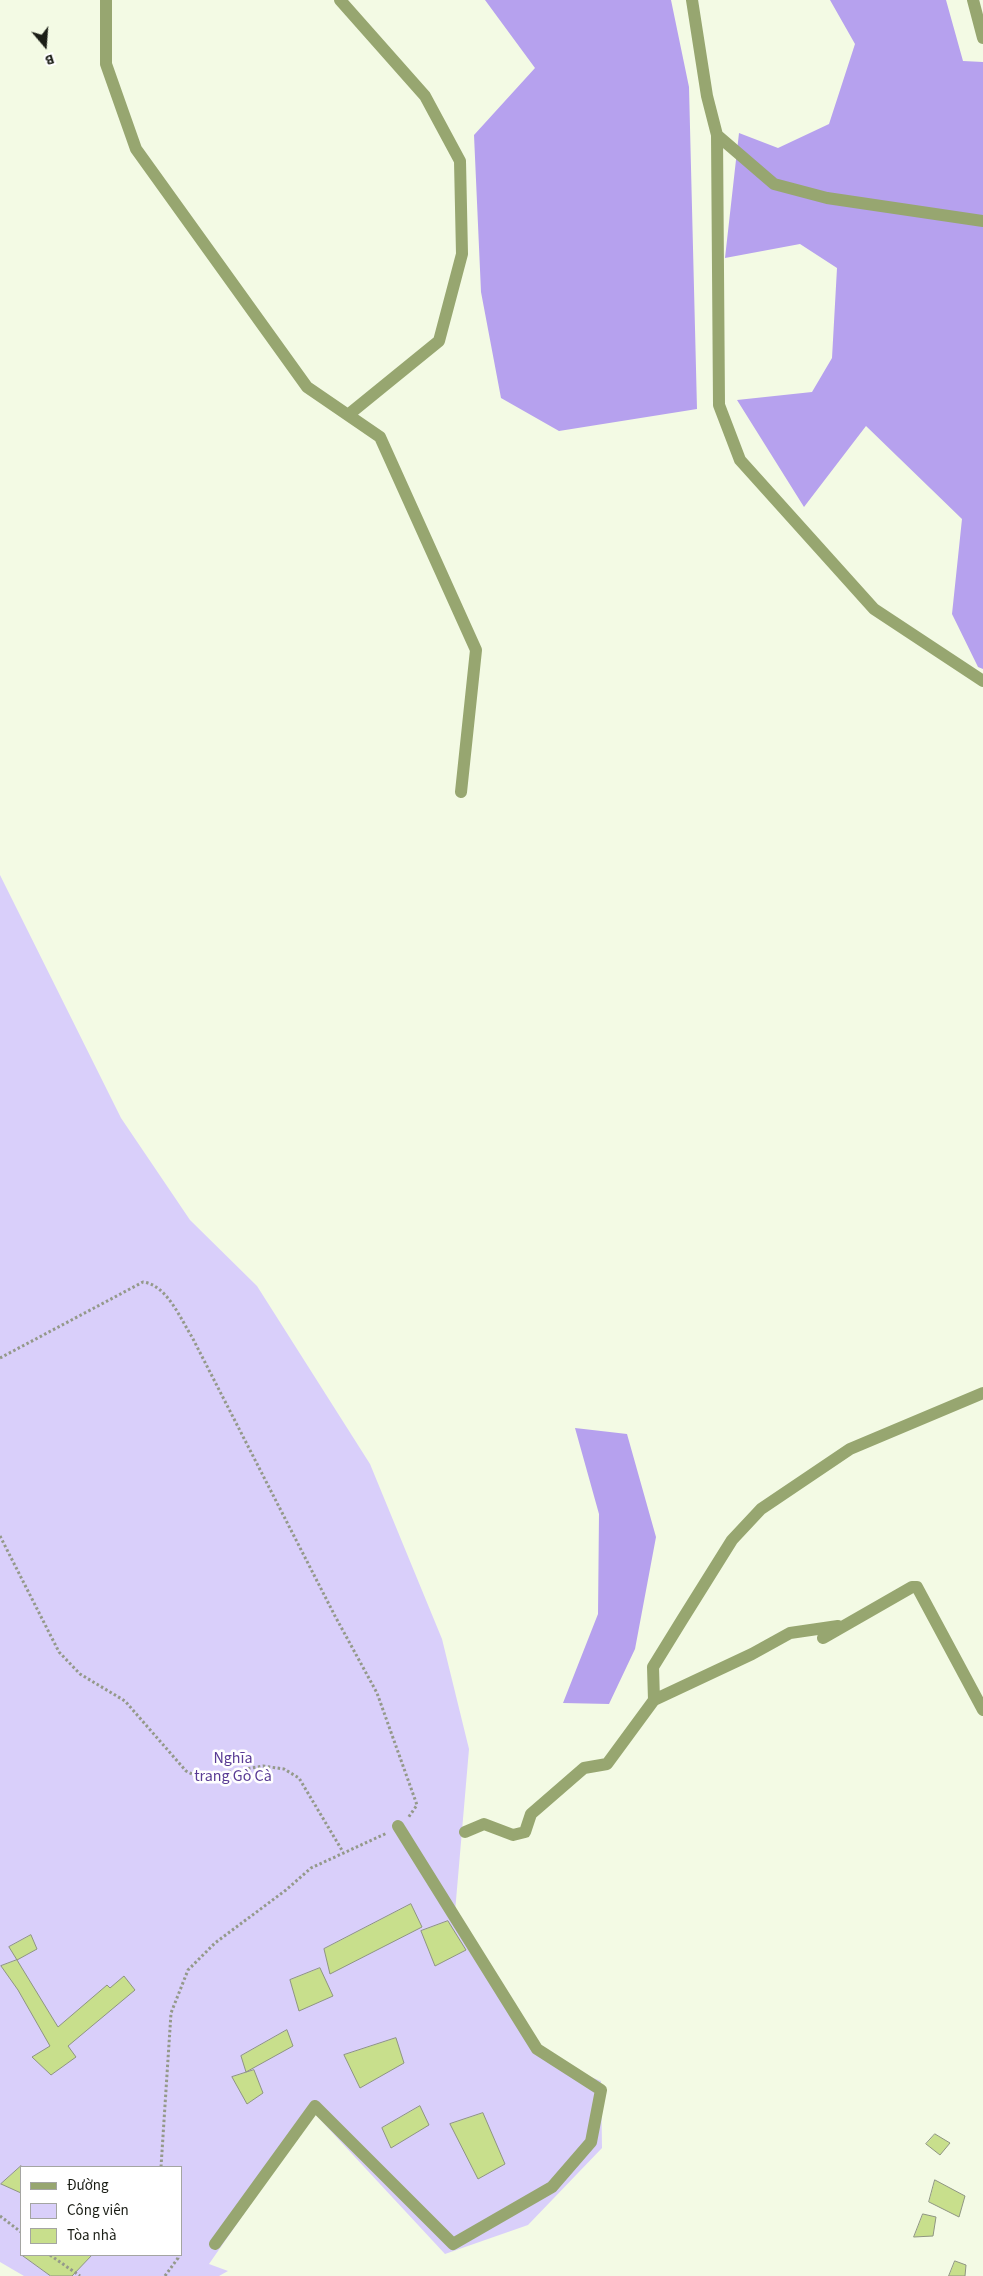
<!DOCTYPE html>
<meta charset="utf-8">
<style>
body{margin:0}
#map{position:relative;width:983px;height:2276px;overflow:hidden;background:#f3fae4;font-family:"Source Sans 3",sans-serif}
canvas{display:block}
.legend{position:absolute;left:20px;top:2166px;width:162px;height:90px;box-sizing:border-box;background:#fff;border:1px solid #a4a5a2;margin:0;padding:6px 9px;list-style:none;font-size:15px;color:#1b1e16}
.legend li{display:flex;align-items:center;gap:10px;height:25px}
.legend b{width:25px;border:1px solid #a4a5a2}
.north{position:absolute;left:20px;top:20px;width:50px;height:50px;-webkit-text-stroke:4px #fff;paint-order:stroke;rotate:162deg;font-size:14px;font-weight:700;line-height:20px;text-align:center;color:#1b1e16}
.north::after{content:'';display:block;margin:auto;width:18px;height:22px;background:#1b1e16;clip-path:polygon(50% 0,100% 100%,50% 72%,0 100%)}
</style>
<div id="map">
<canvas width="983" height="2276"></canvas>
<ul class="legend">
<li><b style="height:6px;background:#97a670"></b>Đường</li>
<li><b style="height:14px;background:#d9cffa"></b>Công viên</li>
<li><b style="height:14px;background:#c8df8c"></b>Tòa nhà</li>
</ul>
<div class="north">B</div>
</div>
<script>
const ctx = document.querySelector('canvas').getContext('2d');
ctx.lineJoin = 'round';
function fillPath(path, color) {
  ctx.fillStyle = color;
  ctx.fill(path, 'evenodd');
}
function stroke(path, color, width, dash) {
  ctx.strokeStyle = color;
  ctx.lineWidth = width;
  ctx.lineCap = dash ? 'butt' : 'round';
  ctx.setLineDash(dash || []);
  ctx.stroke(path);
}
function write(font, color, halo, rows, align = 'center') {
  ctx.font = font + ' "Source Sans 3",sans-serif';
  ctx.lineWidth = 5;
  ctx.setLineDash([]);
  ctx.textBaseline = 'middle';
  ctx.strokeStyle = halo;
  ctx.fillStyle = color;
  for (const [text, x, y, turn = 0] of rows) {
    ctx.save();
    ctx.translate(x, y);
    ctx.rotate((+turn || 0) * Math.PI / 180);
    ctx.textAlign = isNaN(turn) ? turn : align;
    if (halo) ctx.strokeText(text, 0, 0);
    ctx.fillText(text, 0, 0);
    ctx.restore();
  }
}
const green = new Path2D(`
 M0,875L121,1118L190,1220L257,1286L370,1464L442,1639L469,1749L455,1912L552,2062L601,2081L602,2148L528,2225L445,2254L314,2113L209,2264L228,2271L219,2276H24L0,2262ZM21,2167H181V2255H21Z`);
const forest = new Path2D(`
 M485,0H671L689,87L697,409L559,431L501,398L481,292L474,135L535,68Z
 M830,0H946L963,61L983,62V669L978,667L952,614L962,519L866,426L804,507L737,400L812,392L832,358L837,268L800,244L725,258L739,133L778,148L829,124L855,44Z
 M575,1428L627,1434L656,1537L635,1649L609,1704L563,1703L598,1614L599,1514Z`);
const building = new Path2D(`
 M411,1904L422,1927L330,1974L324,1949Z
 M448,1921L466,1950L435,1966L421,1931Z
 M31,1935L37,1949L17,1960L9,1947Z
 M17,1960L58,2027L107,1985L110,1988L124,1976L135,1990L68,2046L76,2057L51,2075L32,2057L50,2046L18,1990L1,1966Z
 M320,1968L333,1996L299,2011L290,1980Z
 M287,2030L293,2046L246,2072L241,2056Z
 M396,2038L404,2063L360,2088L344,2055Z
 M254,2070L263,2093L247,2104L232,2077Z
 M420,2106L429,2125L391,2148L382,2128Z
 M483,2113L505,2164L478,2179L450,2124Z
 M935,2134L950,2143L940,2155L926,2144Z
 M21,2166V2193L1,2184Z
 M935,2180L965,2196L959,2217L929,2202Z
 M923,2214L936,2217L933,2236L914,2237Z
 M22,2255H92L72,2276H51Z
 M955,2261L966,2265L965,2276H949Z`);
const path = new Path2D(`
 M0,1358L143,1282C167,1285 180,1318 192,1337L335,1616L377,1693L417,1805L408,1818
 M0,1536L59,1652L80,1674L125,1701L186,1771L198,1777L263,1766L284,1769L299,1778L343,1852
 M161,2167L171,2013L188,1970L215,1943L286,1890L311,1868L387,1833
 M0,2216L21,2232
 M50,2255L80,2276
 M165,2276L178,2258V2255`);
const minor = new Path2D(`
 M106,0V64L136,149L307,387L380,437L476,650L461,792
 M340,0L425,96L460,161L462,254L439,341L348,415
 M692,0L707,96L717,135L719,405L740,460L874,609L983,681
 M973,0L983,38
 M717,135L774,184L827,198L983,221
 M823,1638L912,1587H917L983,1710
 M654,1700L752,1654L790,1633L838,1626
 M465,1832L484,1824L513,1835L525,1832L531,1814L584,1768L607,1764L654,1700L653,1667L682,1620L732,1540L761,1509L850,1449L983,1393
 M215,2244L315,2106L453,2244L552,2187L591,2142L601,2090L537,2049L398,1826`);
const parkNames = [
 ["Nghĩa",233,1759],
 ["trang Gò Cà",233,1777]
];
fillPath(green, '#d9cffa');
fillPath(forest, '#b6a1ee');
fillPath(building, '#c8df8c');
stroke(building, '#8e9581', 1);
stroke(path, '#94998a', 3, [2.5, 2.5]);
stroke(minor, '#97a670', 12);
write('16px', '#5a3c95', '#fff', parkNames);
</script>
